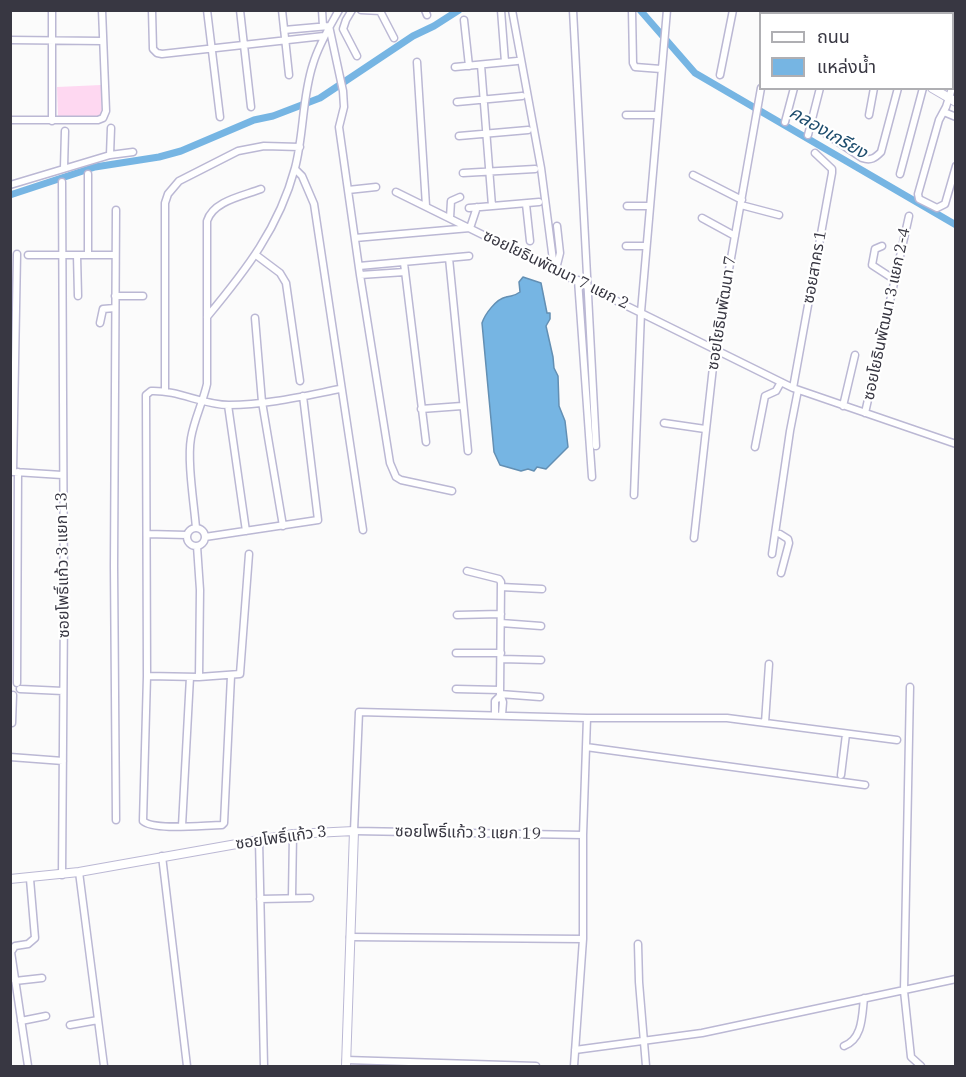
<!DOCTYPE html>
<meta charset="utf-8">
<style>
body{margin:0}
#map{position:relative;width:966px;height:1077px;overflow:hidden;background:#fbfbfb;font-family:"IBM Plex Serif","Noto Sans Thai",serif}
canvas{display:block}
.frame{position:absolute;inset:0;border:12px solid #383742;pointer-events:none}
.legend{position:absolute;left:759px;top:12px;width:195px;height:78px;box-sizing:border-box;background:#fff;border:2px solid #afafb3;margin:0;padding:8px 10px;list-style:none;font-size:18px;color:#383742}
.legend li{display:flex;align-items:center;gap:12px;height:30px}
.legend b{width:30px;border:2px solid #afafb3}
</style>
<div id="map">
<canvas width="966" height="1077"></canvas>
<div class="frame"></div>
<ul class="legend">
<li><b style="height:8px;background:#fff"></b>ถนน</li>
<li><b style="height:16px;background:#76b5e3"></b>แหล่งน้ำ</li>
</ul>
</div>
<script>
const ctx = document.querySelector('canvas').getContext('2d');
ctx.lineJoin = 'round';
function fillPath(path, color) {
  ctx.fillStyle = color;
  ctx.fill(path, 'evenodd');
}
function stroke(path, color, width, dash) {
  ctx.strokeStyle = color;
  ctx.lineWidth = width;
  ctx.lineCap = dash ? 'butt' : 'round';
  ctx.setLineDash(dash || []);
  ctx.stroke(path);
}
function write(font, color, halo, rows, align = 'center') {
  ctx.font = font + ' "IBM Plex Serif","Noto Sans Thai",serif';
  ctx.lineWidth = 4.5;
  ctx.setLineDash([]);
  ctx.textBaseline = 'middle';
  ctx.strokeStyle = halo;
  ctx.fillStyle = color;
  for (const [text, x, y, turn = 0] of rows) {
    ctx.save();
    ctx.translate(x, y);
    ctx.rotate((+turn || 0) * Math.PI / 180);
    ctx.textAlign = isNaN(turn) ? turn : align;
    if (halo) ctx.strokeText(text, 0, 0);
    ctx.fillText(text, 0, 0);
    ctx.restore();
  }
}
const green = new Path2D(`
 M101,85L102,116L58,117L57,87Z`);
const water = new Path2D(`
 M523,277L541,283L547,313H550V319L546,326L553,357L554,368L558,376L559,406L565,421L568,447L546,469L537,467L534,471L528,469L521,471L500,465L494,452L482,323C485,314 496,299 506,297C513,295 513,297 520,292L519,282Z`);
const canal = new Path2D(`
 M640,10L695,73L956,225
 M10,195L95,167L159,157L181,151L254,120L273,116L320,98L413,36L434,26L459,10`);
const minor = new Path2D(`
 M152,10L153,49L157,53L162,54L324,36
 M207,10L220,117
 M240,10L251,107
 M282,10L289,75
 M322,10L323,26
 M352,10L346,20L343,29L357,56
 M361,10L381,11
 M425,10L427,15
 M501,10L505,62
 M512,10L541,168L554,268
 M573,10L596,446
 M632,10L633,63L635,67L661,69
 M380,11L394,38
 M780,14L781,10
 M872,14V10
 M918,14V10
 M464,20L469,66
 M284,30L329,26L343,91L344,107L339,127L360,275L390,463L396,477L401,480L452,491
 M10,40L102,41
 M417,62L426,206
 M481,65L492,206
 M455,67L517,61
 M720,75L733,10
 M952,86L956,75
 M952,88L946,107L939,120L918,194L919,199L937,208L945,204L956,166
 M457,102L522,96
 M944,112L956,117
 M626,115H657
 M869,115L874,88
 M10,120H98L103,118L106,111L102,10
 M52,121V10
 M785,122L794,88
 M826,134L862,158C871,161 875,158 881,152L898,88
 M808,135L820,88
 M459,136L528,130
 M110,155L111,128
 M64,168L65,131
 M295,169L302,176L314,204L363,530
 M463,173L535,169
 M88,174V255
 M900,174L923,88
 M693,175L742,200
 M62,182L64,609L62,875
 M10,185L110,155L133,152
 M348,190L376,187
 M396,192L793,388L956,444
 M526,204L530,241
 M741,205L779,215
 M627,206H649
 M469,208L539,202
 M116,210L114,566L116,820
 M450,218L451,201L460,197
 M702,218L735,236
 M355,238L470,228L477,207
 M626,246H646
 M882,246L875,249L872,265L895,280
 M28,255H115
 M77,255L78,296
 M256,255L280,273L286,283L300,381
 M449,258L468,451
 M404,263L426,442
 M359,266L469,256
 M556,269L560,253L557,226
 M360,275L405,272
 M578,280L592,477
 M115,296H143
 M207,317C246,270 279,228 295,168C304,134 302,97 313,64C319,44 329,28 339,10
 M255,318L262,402L283,526
 M100,323L103,309L115,308
 M793,388L832,173V169L815,153
 M165,390V203L168,194L179,181L238,151L264,146L300,147
 M228,405L246,531
 M843,406L855,355
 M421,409L462,406
 M865,413L909,216
 M664,423L705,429
 M755,447L765,396L776,391L781,382
 M13,472L17,254
 M15,472L62,475
 M634,495L641,312L667,10
 M187 537a9 9 0 1 1 18 0a9 9 0 1 1-18 0Z
 M196,528C194,503 187,461 191,438C194,420 203,402 207,384V221C213,201 243,196 261,189
 M147,534L187,535
 M780,534L788,539L789,543L781,573
 M205,537L318,520L303,396
 M694,538L715,349L761,88
 M197,546L200,590L199,677
 M772,554L790,431L798,390
 M467,571L499,579L501,582L500,694L503,702L502,715
 M501,587L542,589
 M457,615L501,614
 M501,623L541,626
 M456,653H501
 M501,659L541,660
 M147,676L199,677L240,674L249,554
 M231,676L224,823L222,825C205,825 154,831 143,821L147,676L146,395L151,391C179,390 202,405 229,405C266,405 304,396 340,389
 M17,683L18,472
 M910,687L904,991L911,1057L921,1066
 M20,689L63,691
 M456,689L500,690
 M500,694L540,697
 M495,714V701L500,696
 M12,723L13,695
 M765,723L769,664
 M586,747L865,785
 M10,757L63,761
 M841,775L846,734
 M182,826L190,677
 M583,835L354,831L359,712L587,718H727L897,740
 M259,840L264,1066
 M162,856L187,1066
 M79,872L104,1066
 M292,897L293,834
 M260,899L310,898
 M350,937L583,939
 M638,944L639,982L646,1066
 M15,981L42,978
 M21,1021L46,1016
 M70,1025L98,1020
 M844,1046C863,1039 862,1015 864,998
 M575,1050L702,1033L956,979
 M346,1060L536,1066
 M28,1066L11,952L15,946L28,944L35,938L30,879
 M574,1066L583,939V835L587,718`);
const tertiary = new Path2D(`
 M793,10L799,14
 M932,88L956,102
 M10,879L79,872L293,834L354,831L346,1066`);
const streetNames = [
 ["ซอยสาคร 1",815,267,-80],
 ["ซอยโยธินพัฒนา 7 แยก 2",556,270,26],
 ["ซอยโยธินพัฒนา 7",722,313,-81],
 ["ซอยโยธินพัฒนา 3 แยก 2-4",887,314,-78],
 ["ซอยโพธิ์แก้ว 3 แยก 13",63,565,-91],
 ["ซอยโพธิ์แก้ว 3 แยก 19",468,833,1],
 ["ซอยโพธิ์แก้ว 3",281,838,-8]
];
const waterNames = [
 ["คลองเกรียง",828,133,30]
];
fillPath(green, '#fed8f1');
fillPath(water, '#76b5e3');
stroke(water, '#638fb3', 1.5);
stroke(canal, '#76b5e3', 7);
stroke(minor, '#bbb8d4', 9);
stroke(tertiary, '#bbb8d4', 10);
stroke(minor, '#fff', 6);
stroke(tertiary, '#fff', 8);
write('16px', '#383742', '#fff', streetNames);
write('italic 18px', '#1f4e6e', '#fff', waterNames);
</script>
